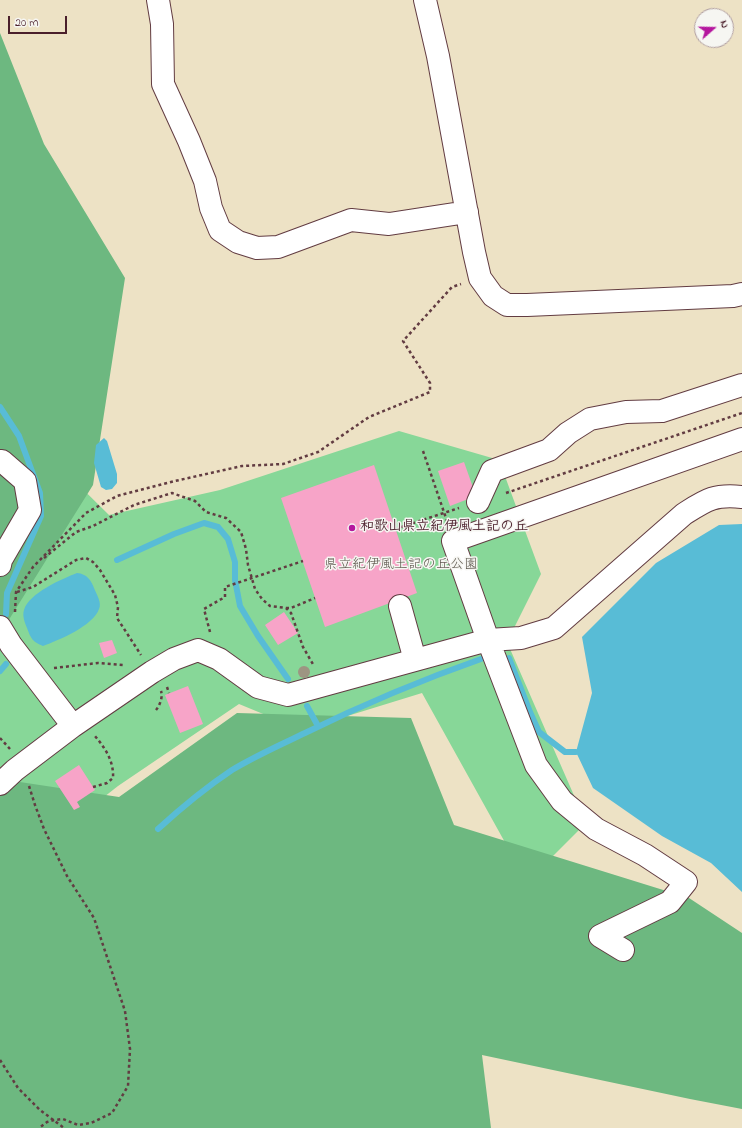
<!DOCTYPE html>
<meta charset="utf-8">
<style>
body{margin:0}
#map{position:relative;width:742px;height:1128px;overflow:hidden;background:#ede2c5;font-family:"Indie Flower",sans-serif}
canvas{display:block}
.north{position:absolute;left:694px;top:8px;width:40px;height:40px;box-sizing:border-box;background:#f6f6f2;border:1px solid #b1a0a2;border-radius:50%;rotate:70deg;font-size:11px;font-weight:700;line-height:16px;text-align:center;color:#4a1f2b}
.north::after{content:'';display:block;margin:auto;width:14px;height:18px;background:#b5179e;clip-path:polygon(50% 0,100% 100%,50% 72%,0 100%)}
.scale{position:absolute;left:8px;top:16px;width:59px;height:18px;box-sizing:border-box;border:2px solid #4a1f2b;border-top:0;padding-left:5px;font-size:12px;line-height:14px;white-space:nowrap;color:#4a1f2b;-webkit-text-stroke:3px #f6f6f2;paint-order:stroke}
</style>
<div id="map">
<canvas width="742" height="1128"></canvas>
<div class="north">N</div>
<div class="scale">20 m</div>
</div>
<script>
const ctx = document.querySelector('canvas').getContext('2d');
ctx.lineJoin = 'round';
function fillPath(path, color) {
  ctx.fillStyle = color;
  ctx.fill(path, 'evenodd');
}
function stroke(path, color, width, dash) {
  ctx.strokeStyle = color;
  ctx.lineWidth = width;
  ctx.lineCap = dash ? 'butt' : 'round';
  ctx.setLineDash(dash || []);
  ctx.stroke(path);
}
function write(font, color, halo, rows, align = 'center') {
  ctx.font = font + ' "Indie Flower","Klee One",sans-serif';
  ctx.lineWidth = 3;
  ctx.setLineDash([]);
  ctx.textBaseline = 'middle';
  ctx.strokeStyle = halo;
  ctx.fillStyle = color;
  for (const [text, x, y, turn = 0] of rows) {
    ctx.save();
    ctx.translate(x, y);
    ctx.rotate((+turn || 0) * Math.PI / 180);
    ctx.textAlign = isNaN(turn) ? turn : align;
    if (halo) ctx.strokeText(text, 0, 0);
    ctx.fillText(text, 0, 0);
    ctx.restore();
  }
}
const green = new Path2D(`
 M399,431L499,460L541,574L507,642L586,823L527,882L422,693L302,730L239,704L118,786L48,841L0,892V435L30,437L109,515L220,490Z`);
const forest = new Path2D(`
 M0,33L44,144L125,278L93,485L0,634Z
 M237,713L411,718L454,825L689,898L742,933V1109L690,1099L482,1055L491,1128H0V779L119,797Z`);
const water = new Path2D(`
 M104,438L107,441L117,474V483L112,489L106,490L101,487L94,463L96,445Z
 M742,524V892L711,863L662,836L593,788L576,752L592,693L582,637L656,563L719,525Z
 M77,573C87,574 91,580 94,588C97,595 102,603 99,609C93,626 59,640 43,646C33,642 31,639 27,628C25,623 22,616 24,610C29,593 62,579 77,573Z`);
const stream = new Path2D(`
 M0,407L19,436L40,493L41,516L7,593L6,614
 M117,560L174,534L204,523L218,527L228,539L235,562V580L240,606L258,636L288,679
 M509,658L530,712L539,732L565,752H576
 M0,671L6,664
 M307,706L318,726
 M158,829C181,808 205,788 232,770C255,756 280,745 305,733C362,705 421,680 481,659`);
const building = new Path2D(`
 M464,462L476,496L450,506L438,471Z
 M374,465L417,593L325,627L281,498Z
 M284,612L298,633L278,645L265,625Z
 M112,640L117,653L104,658L99,643Z
 M188,686L203,724L180,733L165,695Z
 M79,765L95,790L77,802L80,807L74,810L55,781Z`);
const path = new Path2D(`
 M423,451L447,521
 M506,493L742,413
 M395,529L459,508
 M44,558L76,532L93,526L134,505L172,493L195,501L206,512L226,518L241,532L246,549L248,565L255,589L262,599L270,606L286,608L291,613L303,647L314,666
 M17,592L33,587L76,560L86,558L93,562L100,570L115,595L118,607L117,618L141,655
 M286,608H291L315,598
 M15,612L16,592L33,567L86,513L117,496L175,481L242,466L283,464L318,452L369,417L430,392V383L403,341L452,287L461,284
 M210,632L204,609L225,597V587L303,561
 M54,668L98,663L124,665
 M167,687L169,693
 M156,710C160,705 163,697 161,691
 M0,738L10,749
 M29,786L35,805L44,829L67,876L94,918L125,1011L130,1049L128,1086L112,1113L91,1123L78,1125L63,1119L54,1120L47,1122L39,1128
 M93,787L107,783L113,778C114,761 105,748 95,736
 M0,1060L18,1088L40,1110L64,1128`);
const minor = new Path2D(`
 M158,0L162,24L163,84L189,141L205,181L211,208L220,230L238,242L257,248L278,247L351,220L389,224L467,212
 M425,0L438,56L474,252L480,278L493,296L507,305H527L733,296L742,294
 M0,461H2L25,481L30,510L1,560L0,565
 M478,502L492,471L549,450L568,433L590,419L626,412L662,411L742,385
 M400,606L415,660
 M0,627L11,645L73,726
 M0,784L15,770L73,726L152,672L174,659L198,650L219,659L258,687L288,695L488,640L521,638L554,628L684,514C706,500 714,494 742,497
 M623,950L600,936L670,902L686,882L645,855L596,829L562,801L536,765L488,640L453,541L742,439`);
const trees = [
 [304,672]
];
const markers = [
 [352,528,4,"#b5179e"]
];
const poiNames = [
 ["和歌山県立紀伊風土記の丘",360,528]
];
const parkNames = [
 ["県立紀伊風土記の丘公園",401,566]
];
fillPath(green, '#87d798');
fillPath(forest, '#6db880');
fillPath(water, '#58bcd6');
stroke(stream, '#58bcd6', 6);
fillPath(building, '#f7a4c8');
stroke(minor, '#623c42', 24);
stroke(path, '#623c42', 2.5, [3, 3]);
stroke(minor, '#fff', 22);
ctx.fillStyle = '#9d9582';
for (const [x, y] of trees) {
  ctx.beginPath();
  ctx.arc(x, y, 6, 0, 2 * Math.PI);
  ctx.fill();
}
for (const [x, y, r, color] of markers) {
  const dot = new Path2D();
  dot.arc(x, y, r, 0, 2 * Math.PI);
  ctx.fillStyle = color;
  ctx.fill(dot);
  stroke(dot, '#f6f6f2', 1.5);
}
write('bold 14px', '#4a1f2b', '#f6f6f2', poiNames, 'left');
write('14px', '#5c564c', '#f6f6f2', parkNames);
</script>
